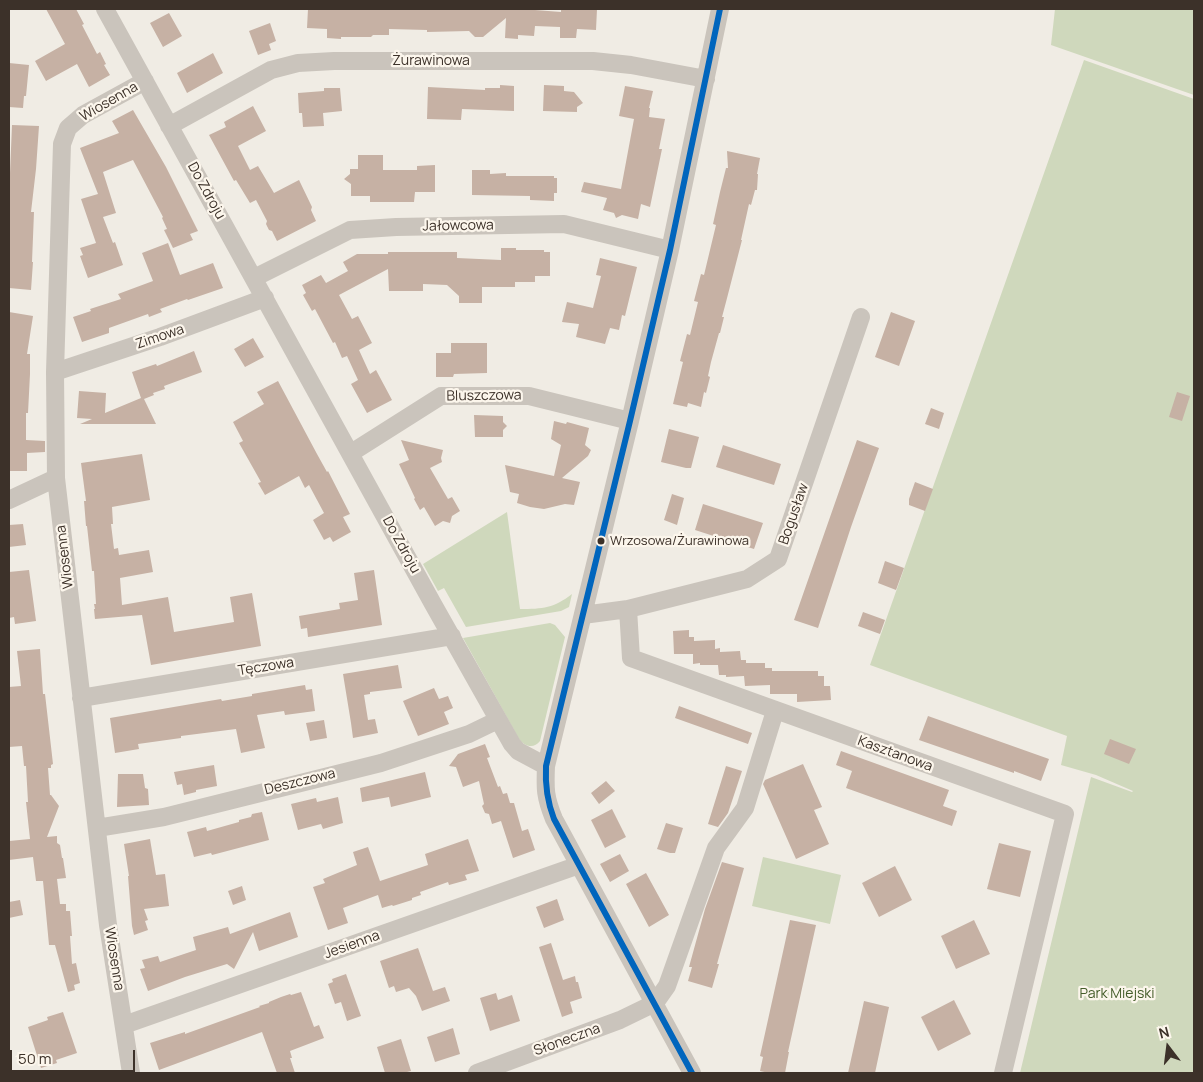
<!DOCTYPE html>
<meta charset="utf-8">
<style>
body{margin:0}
#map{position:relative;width:1203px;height:1082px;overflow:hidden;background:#f0ece4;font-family:Manrope,sans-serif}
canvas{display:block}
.frame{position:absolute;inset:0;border:10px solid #3c3129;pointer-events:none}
.north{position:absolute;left:1143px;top:1022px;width:50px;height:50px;-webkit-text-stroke:4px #fcf6ec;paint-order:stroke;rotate:345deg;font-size:14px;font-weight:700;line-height:20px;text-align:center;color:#3c3129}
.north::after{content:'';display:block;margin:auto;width:18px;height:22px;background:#3c3129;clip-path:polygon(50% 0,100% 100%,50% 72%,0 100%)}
.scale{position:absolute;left:10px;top:1050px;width:125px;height:22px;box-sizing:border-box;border:2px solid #3c3129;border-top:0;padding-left:6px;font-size:15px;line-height:18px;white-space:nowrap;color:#3c3129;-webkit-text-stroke:4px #fcf6ec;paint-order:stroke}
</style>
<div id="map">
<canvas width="1203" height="1082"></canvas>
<div class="frame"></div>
<div class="north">N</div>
<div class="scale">50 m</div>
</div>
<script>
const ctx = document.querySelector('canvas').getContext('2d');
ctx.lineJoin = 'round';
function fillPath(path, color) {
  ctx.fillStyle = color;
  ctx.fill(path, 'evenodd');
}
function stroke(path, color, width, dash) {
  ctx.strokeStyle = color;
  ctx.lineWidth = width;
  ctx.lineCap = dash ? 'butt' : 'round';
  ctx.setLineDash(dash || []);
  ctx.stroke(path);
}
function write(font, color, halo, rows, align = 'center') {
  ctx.font = font + ' Manrope,sans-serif';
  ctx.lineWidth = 4.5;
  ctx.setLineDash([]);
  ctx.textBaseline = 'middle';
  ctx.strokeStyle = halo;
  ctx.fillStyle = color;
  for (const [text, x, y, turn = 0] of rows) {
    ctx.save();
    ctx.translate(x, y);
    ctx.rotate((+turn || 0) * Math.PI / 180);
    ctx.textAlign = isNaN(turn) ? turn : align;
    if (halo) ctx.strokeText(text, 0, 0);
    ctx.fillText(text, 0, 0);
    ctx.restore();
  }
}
const green = new Path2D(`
 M1055,9H1194V95L1051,45Z
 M1084,60L1194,99V1073H1020L1091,777L1132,792L1133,791L1096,775L1061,765L1067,736L870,665Z
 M507,512L520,609C543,609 554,608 572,594L569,607L561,611L466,627L444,588L438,591L423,564Z
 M550,623L555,625L565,637L540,741C534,749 525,747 519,739L463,638Z
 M763,857L841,875L830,924L752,906Z`);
const building = new Path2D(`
 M46,9H76L84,24L82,25L97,54L100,52L106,64L104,65L110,75L89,87L77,64L46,81L35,61L65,44Z
 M308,9H535V10L561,12V9H597L596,30L577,29L576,38H560V27L535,26L534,36L518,35V39L505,38L506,18L483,37H475L469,31L427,32V30L389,29V35H373L371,37H341V39L327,38V29L307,28Z
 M169,13L182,36L163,47L150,23Z
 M270,23L276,41L269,44L271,50L258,55L249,31Z
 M213,53L223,73L187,93L177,73Z
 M9,63L29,65L26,96H24L23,108L9,107Z
 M500,85L514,86V111L462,109L461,120L427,119L428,87L485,90V88H500Z
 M544,85L564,86V91L574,92L583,103L577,107V112L543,111Z
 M625,86L653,91L649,108H650L649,117L665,119L659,149H662L650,207L641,204L638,219L622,215L616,218L614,213L603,210L607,198L581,192L584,182L621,189L634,119L619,116Z
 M324,88H340L342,111L323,113L324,126L303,127L302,113H299L298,93L324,91Z
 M253,106L266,131L238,146L250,170L258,166L274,193L299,180L312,207L311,210L316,221L277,241L272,231L269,230L266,224L267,221L256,200L250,203L236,180L234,181L209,135L226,127L224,122Z
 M133,110L166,167L198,231L190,234L193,240L173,248L164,230L167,229L162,218L163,217L133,160L103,172L116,213L103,217L113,243L115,242L123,265L88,278L80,256L83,255L80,248L96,243L81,199L98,194L80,148L119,133L112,121Z
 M12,125L39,126L36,169L31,212H34L32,262H33L31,290L9,288V172L10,173Z
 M727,151L760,158L757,174H758L757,190H755L751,205L749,204L741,240H742L726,302L722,317H724L720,333H719L711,362L708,376L710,377L706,393L704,392L701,407L688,403L687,407L673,404L683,362L680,361L687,334L690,335L698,302L694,301L701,274L704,275L716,225L713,224L720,192L726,168H728Z
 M358,155H383V170H417V166L435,165V192H415L414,202H370V196H351V184L344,179L350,174V169H358Z
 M472,170H490V174L506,173V176H554V178H557V193H554V201L530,200V196L472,195Z
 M168,243L180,275L213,263L223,288L188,300L187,299L160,309L162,312L149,317L148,314L109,328V333L82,342L73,317L91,311L90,309L121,299L118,294L153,281L142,253Z
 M501,248H516V250H544V252H550V276H535V282H515V287H482V303H459V296L447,285L423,284V291H389L388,269L339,295L352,319L358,316L372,343L359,350L370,374L376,370L392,400L367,413L351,384L358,380L347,356L342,358L335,342L333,343L315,309L312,311L303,295L306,293L302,285L321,275L326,283L348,271L343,262L357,254H388V252H457V258L501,260Z
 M600,258L637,267L625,316L622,315L619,330L610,328L605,344L576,337L579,324L562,322L567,302L593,308L601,276L596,275Z
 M9,312L33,316L27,354H30V374L28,413H26V440L45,441V452L27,453V471H9Z
 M891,312L915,321L899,366L875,357Z
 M253,338L264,357L245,367L234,349Z
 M451,343H487V373L454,374L453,377H436V353H451Z
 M194,351L202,372L164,386L165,389L153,393L154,395L144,399L156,424H80L92,419L77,418L79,391L106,393L105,413L141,398L132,372L156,364L157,366Z
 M278,381L317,454L327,472L328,471L350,514L343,517L351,532L333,542L330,537L324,540L313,520L324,513L309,485L305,488L299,476L265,495L258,483L261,482L239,443L243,441L233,422L264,404L257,392Z
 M1177,392L1190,396L1182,421L1169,417Z
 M931,408L944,413L939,429L925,424Z
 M474,415L503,416V422L507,426L503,430V437H475Z
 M554,421L566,424L567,422L589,428L585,445L591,450L588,456L562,478L580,482L574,505L565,504L544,509L530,507L517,503L519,494L510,492L505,465L554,476L561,445L551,439Z
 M669,429L699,437L691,468H686L661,462Z
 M401,440L443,450L441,458L442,462L430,468L448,499L452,497L460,511L452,516L450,523L443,521L435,526L424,507L420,510L414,499L415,498L399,464L409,460Z
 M857,440L879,448L851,527L818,628L794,620Z
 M723,445L781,464L774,485L716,467Z
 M142,454L150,500L112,507L113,524H111L114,549L118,548L119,555L149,550L153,572L120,578L122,605L168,597L174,632L234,622L230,597L252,593L261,646L151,665L142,615L95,619L94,609H95L94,604H96L94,571H92L87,526H86L84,501H86L81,463Z
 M915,482L933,489L925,511L909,505V499Z
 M672,494L684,498L677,525L664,520Z
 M703,504L763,523L754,549L695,530Z
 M23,524L26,545L9,547V525Z
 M885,561L904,568L896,590L878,583Z
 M29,570L36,621L15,624L14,617L9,618V572Z
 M374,570L382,625L308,637L307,628L301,629L299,616L340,609L339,603L358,600L354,573Z
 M863,612L885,620L880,634L858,626Z
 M689,630V637H694V641L715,640V649L720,648V652L740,651L741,660H746V663H765V668H772V671H818V676H824V686H830L831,700L797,702V694H770V685L745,686L744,676L726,677V675H719L718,665H700V663L693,664V654H674L673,631Z
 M40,649L43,694H45L53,764L51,765V768H48L50,795H51L59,806L47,837L57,836V843L60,845L62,858H63L66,878L57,879L60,904H66V911H70L72,936H70L72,964L76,963L80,983L74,985L75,990L68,992L55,945H49L43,881H36L33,857L9,860V841L30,839L26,802H28L26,766H24L22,746L9,747V687L21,686L17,651Z
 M398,665L402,688L370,692V694L364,695L368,720L375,719L378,733L353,738L351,723L343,674Z
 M305,685L306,690L312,689L315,711L285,715L284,711L257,715L265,748L241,753L236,729L181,736V738L138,744L139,749L115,753L110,718L197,703L221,699L222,701L252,696V694Z
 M434,688L439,699L448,696L453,708L444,712L449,724L418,736L403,701Z
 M679,706L752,733L748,744L675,718Z
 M928,716L1049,759L1041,781L1014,771V773L919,740Z
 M324,720L327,738L310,741L306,723Z
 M1110,739L1136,749L1129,764L1104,754Z
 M485,744L490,757L487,758L498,787L500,786L503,794L507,793L510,803H514L522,831L528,829L535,850L513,858L501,821L492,824L489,814L485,813L482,806L484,804L479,781L463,787L456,767L449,766L458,754Z
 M841,751L949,790L943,806L957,811L952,826L846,788L852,771L836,765Z
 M803,764L822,807L814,810L829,844L796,859L763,784L765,780Z
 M214,765L217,786L196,790V792L184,795L182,784L177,785L174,772Z
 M726,766L742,771L728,813L718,827L708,824Z
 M425,772L431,797L391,807L389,797L362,802L360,788Z
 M118,774H143L145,788L148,789L149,805L117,807Z
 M606,781L615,791L599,804L591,793Z
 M338,797L343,823L323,829L321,824L298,830L291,804L316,798L317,802Z
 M612,809L626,837L605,848L591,820Z
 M262,812L269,840L212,855L211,853L194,857L187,832L206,827L207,831L239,822V820L251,817L252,814Z
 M666,823L683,828L675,853H670L657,849Z
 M150,839L156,875L165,874L169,906L144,909L148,920L145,921L148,930L134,935L132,926L128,876H129L124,844Z
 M468,839L479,871L465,875L467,880L449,885L448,882L420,892L421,895L412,898V900L393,906L392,905L382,908L378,895L343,908L348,923L328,930L313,887L325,883L323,879L357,865L353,852L368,847L380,881L428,865L425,854Z
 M999,843L1031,851L1020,897L987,889Z
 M620,854L629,871L610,882L600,864Z
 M722,862L744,868L717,964H719L712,988L688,981L692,967H689L705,909Z
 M895,866L912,900L879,917L862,883Z
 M646,873L669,915L649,927L626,884Z
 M242,886L246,900L233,905L228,891Z
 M557,899L564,920L544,928L536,907Z
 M20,900L23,915L9,918V902Z
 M290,912L298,937L259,951L253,932L234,969L227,964L185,977L148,991L140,969L145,968L142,960L158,956L160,962L196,950L193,937L228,927L230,934Z
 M790,920L816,925L788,1052H789L785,1073H769L760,1071L763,1057L760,1056Z
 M974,920L990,954L956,969L941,936Z
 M551,943L563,980L575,976L576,982H578L582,998L570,1002L573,1013L562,1017L539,947Z
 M418,948L433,991L445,987L450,1001L422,1011L416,996L409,988L396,992L394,986L389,988L380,961Z
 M346,974L361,1016L347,1021L341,1002L335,1004L328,984L333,982L332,979Z
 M301,992L314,1027L319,1025L324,1038L290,1051L292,1058H290L295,1073H277L262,1032L159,1070L150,1043L185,1032V1034L260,1007L259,1006L269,1003V1002L281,997L290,994L291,995Z
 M496,993L498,1000L512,995L520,1021L490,1031L480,998Z
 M954,1000L971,1034L938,1051L921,1017Z
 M864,1001L889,1007L875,1073H848Z
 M63,1012L77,1053L56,1060L57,1063L41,1068L28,1027L48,1020L47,1017Z
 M453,1028L460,1054L435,1062L427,1037Z
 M401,1039L411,1071L403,1073H385L377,1047Z`);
const minor = new Path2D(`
 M105,9L433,604L512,744L518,751L546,766
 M169,126L271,70L298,63L334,61H593L631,65L706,79
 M254,278L350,230L396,227L564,224L670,250
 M55,372L160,337L265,298
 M351,453L441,396H529L630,421
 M9,500L56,478
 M628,609L631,658L1065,814L1003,1073
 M583,615L628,609L747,579L778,559L861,317
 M81,698L452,636
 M97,828L164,817L381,763L469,734L498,720
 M124,1025L579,865
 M131,1073L108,925L56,478L55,372L62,144L68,128L83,115L145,81
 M477,1073L620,1020L655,1003L667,986L716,848L745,808L775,711
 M692,1073L554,819C545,797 545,789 546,766L630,421L670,250L720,9`);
const bus1 = new Path2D(`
 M692,1073L554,819C547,801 545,785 546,766L630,421L670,250L720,9`);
const markers = [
 [601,541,4.5,"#3c3129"]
];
const busNames = [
 ["Wrzosowa/Żurawinowa",610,541]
];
const streetNames = [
 ["Żurawinowa",431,61],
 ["Wiosenna",109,102,-30],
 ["Do Zdroju",206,191,61],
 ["Jałowcowa",458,226,-1],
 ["Zimowa",160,337,-19],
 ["Bluszczowa",484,396,-1],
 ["Bogusław",794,514,-71],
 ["Do Zdroju",401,545,61],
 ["Wiosenna",65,557,-97],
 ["Tęczowa",266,667,-9],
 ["Kasztanowa",895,754,20],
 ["Deszczowa",300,782,-14],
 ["Jesienna",352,945,-20],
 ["Wiosenna",114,959,81],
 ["Słoneczna",567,1040,-20]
];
const parkNames = [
 ["Park Miejski",1117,994]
];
fillPath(green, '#cfd8bc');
fillPath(building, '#c6b1a4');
stroke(minor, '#cac4bc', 18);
stroke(bus1, '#0065bd', 6);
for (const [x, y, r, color] of markers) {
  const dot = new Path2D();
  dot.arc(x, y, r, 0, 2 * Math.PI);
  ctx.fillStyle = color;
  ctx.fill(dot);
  stroke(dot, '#fcf6ec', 2);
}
write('13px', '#3c3129', '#fcf6ec', busNames, 'left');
write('14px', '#3c3129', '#fcf6ec', streetNames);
write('14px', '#455d2a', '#fcf6ec', parkNames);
</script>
